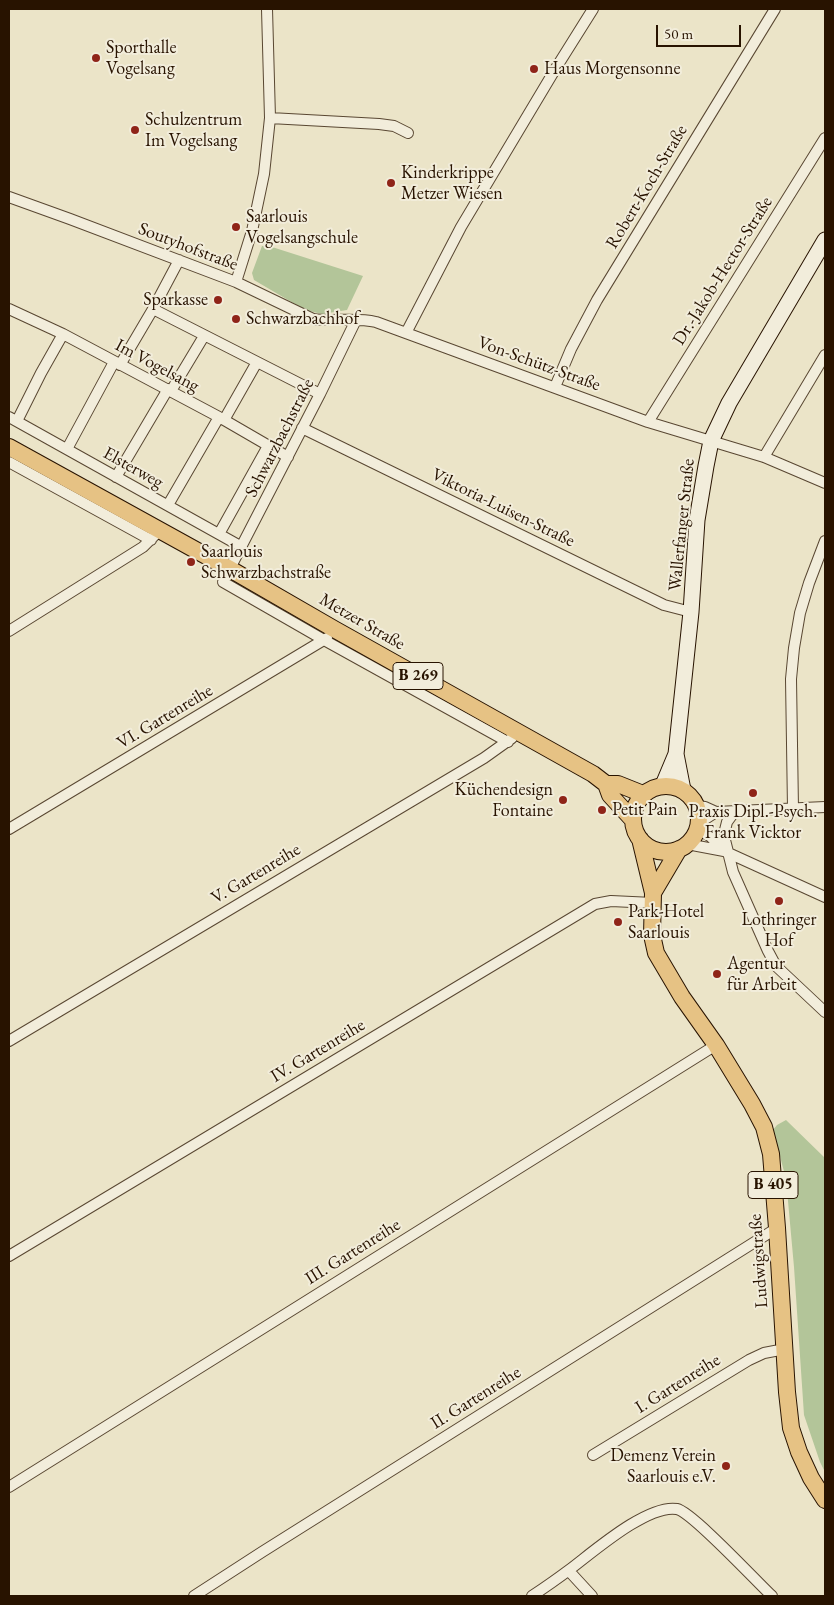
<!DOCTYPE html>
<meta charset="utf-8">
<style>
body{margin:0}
#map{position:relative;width:834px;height:1605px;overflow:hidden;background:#ebe4c8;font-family:"EB Garamond",serif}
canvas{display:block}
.frame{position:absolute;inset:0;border:10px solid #281300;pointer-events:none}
.scale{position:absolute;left:656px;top:25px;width:85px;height:22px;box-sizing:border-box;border:2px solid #281300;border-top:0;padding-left:6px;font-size:15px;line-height:18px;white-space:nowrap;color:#281300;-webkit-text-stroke:4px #f2eddb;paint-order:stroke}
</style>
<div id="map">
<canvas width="834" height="1605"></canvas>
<div class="frame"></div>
<div class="scale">50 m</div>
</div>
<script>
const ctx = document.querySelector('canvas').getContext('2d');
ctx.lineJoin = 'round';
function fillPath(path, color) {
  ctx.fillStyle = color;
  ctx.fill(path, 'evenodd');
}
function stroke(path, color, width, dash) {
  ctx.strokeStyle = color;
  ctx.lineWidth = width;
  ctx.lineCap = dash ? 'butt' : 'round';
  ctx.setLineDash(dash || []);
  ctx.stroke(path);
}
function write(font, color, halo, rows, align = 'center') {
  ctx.font = font + ' "EB Garamond",serif';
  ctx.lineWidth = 4;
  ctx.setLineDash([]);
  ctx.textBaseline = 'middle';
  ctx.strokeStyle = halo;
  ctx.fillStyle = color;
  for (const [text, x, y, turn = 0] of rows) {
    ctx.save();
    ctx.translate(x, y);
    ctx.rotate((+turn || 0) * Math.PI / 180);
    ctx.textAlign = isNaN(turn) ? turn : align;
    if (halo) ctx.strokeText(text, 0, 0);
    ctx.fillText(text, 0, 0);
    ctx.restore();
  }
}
const green = new Path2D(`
 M262,246L272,247L363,276L347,310L322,314L305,310L254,280L252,273Z
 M786,1120L825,1158V1472L820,1462L804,1415L794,1267L786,1179L773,1130L777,1125Z`);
const minor = new Path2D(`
 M270,118L379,124L394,126L408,133
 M9,197L70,219L236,282L313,319C334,322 355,317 376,322L648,422L764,457L825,483
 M236,282L252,231L264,174L270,118L267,9
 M9,309L63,334L219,417L288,457
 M153,309L320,394
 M356,320L320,394L223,582L324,640L508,742
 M406,333L461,227L556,68L593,9
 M120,365L153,309L179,260
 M555,387L571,349L597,300L775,9
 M171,391L204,336
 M9,417L242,547
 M224,420L257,362
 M17,421L41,373L63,334
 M648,422L825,138
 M302,428L664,605L691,612
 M67,449L114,362
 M764,457L825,355
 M9,462L151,540
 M116,477L168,389
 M168,505L219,417
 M219,534L268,446
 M9,631L143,547L159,531
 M697,806L705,807L716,812L825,807
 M793,809L791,679L794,648L800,613L809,583L825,541
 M735,811L727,822L725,830V840L733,872L768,951L776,966L825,1012
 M699,823L716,812
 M9,829L327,638
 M698,829L711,837L724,851
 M687,844L724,851L825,897
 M9,1041L484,758L512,738
 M9,1256L595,904L611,901L653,903
 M593,1455L749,1360L764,1353L785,1349
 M9,1487L716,1045
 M569,1571L592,1596
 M194,1596L262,1552L777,1228
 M532,1596C544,1588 557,1579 569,1570C592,1553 647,1504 677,1509C692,1512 757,1582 772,1596`);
const secondary = new Path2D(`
 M676,754L683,790
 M663,785L676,754L691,612L697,520L706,466L711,441L729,403L825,240`);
const primary = new Path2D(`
 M9,447L230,569L334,629L593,774L606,784L610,795L633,820
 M606,784H618L643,794
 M633 819a33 33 0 1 1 66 0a33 33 0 1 1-66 0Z
 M640,839L653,893L652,935L656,953L682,997L716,1045L752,1104L764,1127L771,1154L777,1228L787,1392L791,1428L799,1452L811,1478L825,1500
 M653,893L679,849`);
const markers = [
 [96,58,5,"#8f2418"],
 [534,69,5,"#8f2418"],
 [135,130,5,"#8f2418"],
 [391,183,5,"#8f2418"],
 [236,227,5,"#8f2418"],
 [218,300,5,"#8f2418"],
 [236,319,5,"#8f2418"],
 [191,562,5,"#8f2418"],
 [753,793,5,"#8f2418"],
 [563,800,5,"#8f2418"],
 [602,810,5,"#8f2418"],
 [779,901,5,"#8f2418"],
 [618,922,5,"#8f2418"],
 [717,974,5,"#8f2418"],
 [726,1466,5,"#8f2418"]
];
const shields = [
 [418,676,50],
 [773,1185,50]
];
const shieldNames = [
 ["B 269",418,676],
 ["B 405",773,1185]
];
const poiNames = [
 ["Sporthalle",106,48],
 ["Vogelsang",106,69],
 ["Haus Morgensonne",544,69],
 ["Schulzentrum",145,120],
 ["Im Vogelsang",145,141],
 ["Kinderkrippe",401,173],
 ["Metzer Wiesen",401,194],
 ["Saarlouis",246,217],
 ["Vogelsangschule",246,238],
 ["Sparkasse",208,300,"right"],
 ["Schwarzbachhof",246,319],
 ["Saarlouis",201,552],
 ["Schwarzbachstraße",201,573],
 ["Küchendesign",553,790,"right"],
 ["Fontaine",553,811,"right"],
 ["Petit Pain",612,810],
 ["Praxis Dipl.-Psych.",753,812,"center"],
 ["Frank Vicktor",753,833,"center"],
 ["Park-Hotel",628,912],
 ["Saarlouis",628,933],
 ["Lothringer",779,920,"center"],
 ["Hof",779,941,"center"],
 ["Agentur",727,964],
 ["für Arbeit",727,985],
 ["Demenz Verein",716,1456,"right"],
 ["Saarlouis e.V.",716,1477,"right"]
];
const streetNames = [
 ["Robert-Koch-Straße",647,187,-59],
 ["Soutyhofstraße",188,247,21],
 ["Dr.-Jakob-Hector-Straße",723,271,-58],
 ["Von-Schütz-Straße",539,364,20],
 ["Im Vogelsang",157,366,28],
 ["Schwarzbachstraße",280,438,-63],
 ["Elsterweg",133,468,29],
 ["Viktoria-Luisen-Straße",503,508,26],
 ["Wallerfanger Straße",682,525,-84],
 ["Metzer Straße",362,622,30],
 ["VI. Gartenreihe",165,717,-31],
 ["V. Gartenreihe",256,874,-31],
 ["IV. Gartenreihe",318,1051,-31],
 ["III. Gartenreihe",353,1252,-32],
 ["Ludwigstraße",759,1261,-94],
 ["I. Gartenreihe",678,1384,-32],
 ["II. Gartenreihe",476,1398,-32]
];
fillPath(green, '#b3c599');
stroke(minor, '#594732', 12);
stroke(secondary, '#281300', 17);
stroke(primary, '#281300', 18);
stroke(minor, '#f2eddb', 10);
stroke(secondary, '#f2eddb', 15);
stroke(primary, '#e6c284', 16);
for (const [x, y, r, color] of markers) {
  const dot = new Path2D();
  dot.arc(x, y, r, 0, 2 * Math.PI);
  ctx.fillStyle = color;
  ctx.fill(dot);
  stroke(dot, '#f2eddb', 2);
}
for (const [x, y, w] of shields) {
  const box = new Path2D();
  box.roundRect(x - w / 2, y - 13.5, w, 27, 4);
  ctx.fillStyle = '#f2eddb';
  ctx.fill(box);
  stroke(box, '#281300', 1);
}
write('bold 16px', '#281300', null, shieldNames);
write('18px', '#281300', '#f2eddb', poiNames, 'left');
write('18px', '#281300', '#f2eddb', streetNames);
</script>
